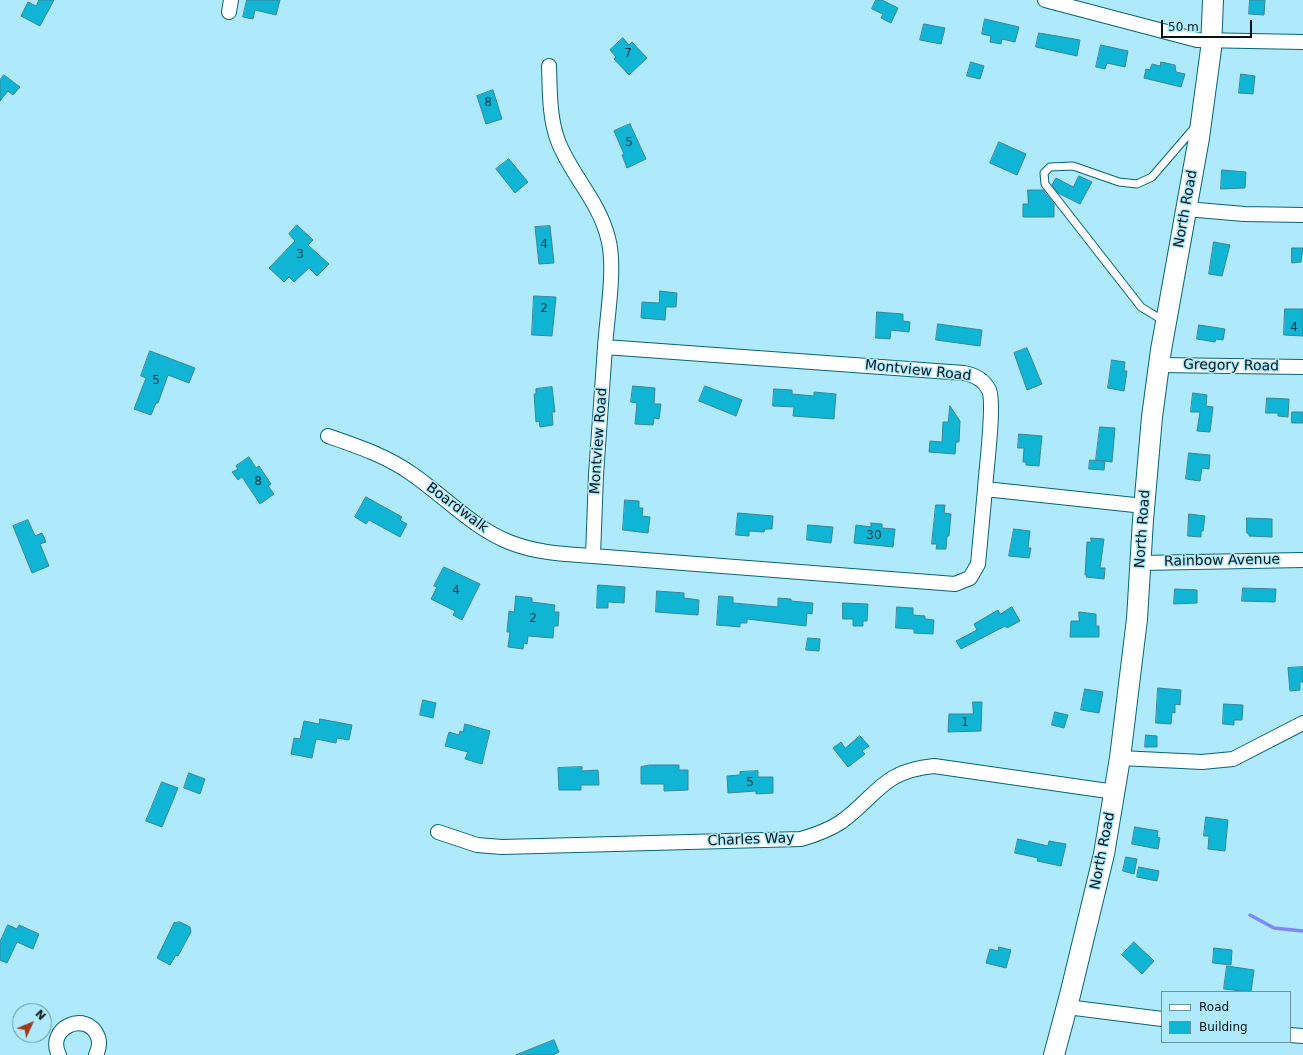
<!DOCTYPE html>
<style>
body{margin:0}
#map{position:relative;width:1303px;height:1055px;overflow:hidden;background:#aeeafb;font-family:"DejaVu Sans",sans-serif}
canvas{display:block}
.legend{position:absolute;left:1161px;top:991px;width:130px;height:52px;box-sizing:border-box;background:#aeeafb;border:1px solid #6895a1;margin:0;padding:5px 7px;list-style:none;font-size:12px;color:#00151b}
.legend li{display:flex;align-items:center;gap:8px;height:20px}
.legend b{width:20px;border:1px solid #6895a1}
.north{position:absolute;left:12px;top:1003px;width:40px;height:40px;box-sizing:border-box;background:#aeeafb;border:1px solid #6895a1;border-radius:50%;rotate:46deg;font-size:11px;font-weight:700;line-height:16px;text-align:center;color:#00151b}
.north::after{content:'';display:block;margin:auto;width:14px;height:18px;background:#a23a1b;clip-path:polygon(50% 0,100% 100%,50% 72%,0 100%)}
.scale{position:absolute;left:1161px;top:20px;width:91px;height:18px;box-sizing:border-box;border:2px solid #00151b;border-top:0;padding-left:5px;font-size:12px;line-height:14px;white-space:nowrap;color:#00151b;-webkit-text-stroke:3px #aeeafb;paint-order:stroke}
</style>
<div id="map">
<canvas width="1303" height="1055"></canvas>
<ul class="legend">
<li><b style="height:5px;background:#fff"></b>Road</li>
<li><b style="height:11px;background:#10b4d4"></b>Building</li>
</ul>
<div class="north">N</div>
<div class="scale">50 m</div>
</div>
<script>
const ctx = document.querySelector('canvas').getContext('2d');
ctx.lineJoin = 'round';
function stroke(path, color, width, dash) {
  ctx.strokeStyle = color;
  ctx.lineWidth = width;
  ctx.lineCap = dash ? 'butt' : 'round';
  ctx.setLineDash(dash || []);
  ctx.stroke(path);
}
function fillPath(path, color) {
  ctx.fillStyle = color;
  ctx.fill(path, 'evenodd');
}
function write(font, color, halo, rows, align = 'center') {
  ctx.font = font + ' "DejaVu Sans",sans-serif';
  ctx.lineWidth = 3;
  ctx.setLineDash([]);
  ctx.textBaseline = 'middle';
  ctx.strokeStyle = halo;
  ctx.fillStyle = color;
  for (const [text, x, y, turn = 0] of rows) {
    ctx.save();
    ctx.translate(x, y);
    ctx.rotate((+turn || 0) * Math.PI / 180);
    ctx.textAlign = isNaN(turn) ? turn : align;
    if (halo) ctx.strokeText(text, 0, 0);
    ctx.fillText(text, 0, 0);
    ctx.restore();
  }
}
const stream = new Path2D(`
 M1250,915L1274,928L1303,931`);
const building = new Path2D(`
 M39,0H54L40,26L21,16L28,2L36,6Z
 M247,0H280L276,15L255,10L253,19L243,17Z
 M876,0H882L898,8L891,23L881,18L883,14L872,9Z
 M1250,0H1265L1264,15L1249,14Z
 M985,19L1019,27L1015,42L1002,39L1001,44L990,42L991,36L982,34Z
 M924,24L945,28L941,44L920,40Z
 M1039,33L1080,40L1077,56L1036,47Z
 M623,38L629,45L632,42L647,58L629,75L614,59L616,57L610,50Z
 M1101,45L1128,51L1125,67L1107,63L1105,69L1096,67Z
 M971,62L984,66L980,79L967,76Z
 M1161,62L1175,65L1176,72L1185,74L1181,87L1144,78L1146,69L1150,70L1152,64L1160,66Z
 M1241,74L1255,76L1253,94L1239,93Z
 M4,75L20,87L13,95L8,91L0,101V80Z
 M493,90L502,119L486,124L477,96Z
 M630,124L646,159L627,168L622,155L624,154L614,131Z
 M999,142L1026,154L1017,175L990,163Z
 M509,159L528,182L515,193L496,169Z
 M1222,170L1246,172L1245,188L1221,189Z
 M1079,176L1092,182L1080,204L1058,193L1052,185L1056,178L1073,187Z
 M1028,190H1043L1054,204V217H1023V204H1028Z
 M297,225L313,240L308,245L329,264L317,276L309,268L294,282L289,277L284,282L269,268L295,241L289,234Z
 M550,226L554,263L539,264L535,227Z
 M1214,242L1230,245L1222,276L1209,274Z
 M1292,248H1303L1301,262L1292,263Z
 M660,291L677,293L676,307H666L665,320L641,318L642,302L659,303Z
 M534,296L556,297L552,336L532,335Z
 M1285,309H1303V336L1284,335Z
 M877,312L903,314V321L910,322L909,332L891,330L890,339L876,338Z
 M938,324L982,330L980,346L936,340Z
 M1199,325L1225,329L1223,340L1216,339L1215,342L1197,339Z
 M1027,348L1042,384L1027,390L1014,353Z
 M150,351L195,368L189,383L168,375L158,403H156L151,415L134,409L146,378L141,376Z
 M1112,360L1125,362L1124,371H1127L1124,391L1108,388Z
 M633,386L655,388L654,404H661L659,419L654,418L653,425L635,424L637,403L631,402Z
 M705,386L742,400L736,416L699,401Z
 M552,387L555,412H552L553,425L540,427L539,421L536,422L534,394H536V389Z
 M774,389L792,390V394L814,396V392L836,394L834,419L793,416L794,407L773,406Z
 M1193,393L1207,395L1206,406L1213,407L1210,432L1197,431L1200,412H1191Z
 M1267,398L1289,399L1288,417L1278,416V413H1266Z
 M950,406L960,421L959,442H956L955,454L929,452L930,441L942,442L943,422H948Z
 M1292,412H1303V423H1292Z
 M1100,427L1115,428L1112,462L1096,460Z
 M1019,434L1042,436L1039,466L1026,465V462H1023L1024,448H1018Z
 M1189,453L1210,455L1209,469L1202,468L1200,481L1186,479Z
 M249,457L256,468L259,466L271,484L268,486L274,494L260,504L242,477L238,480L232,472L238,469L236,466Z
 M1090,460L1105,461L1104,470L1089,469Z
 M366,497L402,517L400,520L407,524L400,537L369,520L366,524L355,517Z
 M625,500L639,501V508H643L642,516L650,517L648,533L623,530Z
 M936,505H945L944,513L951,514L949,536H947L946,549H936L937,544H932Z
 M738,513L773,516L772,529H765L764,532L749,531V536L736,535Z
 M1189,514L1205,516L1203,531H1201V537L1188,536Z
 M1247,518L1272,519V537L1249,536V534L1247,533Z
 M28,520L35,536L42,533L46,542L40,544L49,566L32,573L13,526Z
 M871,523L882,524V528L895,529L893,547L854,543L856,525L871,527Z
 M808,525L833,527L831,543L807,540Z
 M1014,529L1030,531L1028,548H1031L1029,558L1009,556Z
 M1091,538L1104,539L1100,568H1105L1104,579L1086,577L1087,575H1085L1087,542H1091Z
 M444,567L480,584L462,620L453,615L455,611L431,599L437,587L434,586Z
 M598,585L625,587L624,603L608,602V608H597Z
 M1243,588L1276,589L1275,602L1242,601Z
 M1175,589L1197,590V603L1174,604Z
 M657,591L684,593V598L699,600L698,615L656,612Z
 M516,596L532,598V602L555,605L554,612H559L558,626H554L553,638L528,636L527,644L524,643L523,649L508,647L510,632H507L509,611L514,612Z
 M719,596L733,597V603L778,607V598L791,599V601L813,603L812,614L807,613L806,626L747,619V623H740V627L717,625Z
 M843,603L868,604L867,621H863V626H853V619H843Z
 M897,607L913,608V615L925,616V619L934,620L933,634L914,633V629L896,628Z
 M1012,607L1020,621L1007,628L1005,626L961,649L956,641L977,630L974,624L998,610L1000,614Z
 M1079,612L1096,614V626H1099V637H1070L1071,621H1079Z
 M808,638L820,639L819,651L806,650Z
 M1303,667V682H1300V690L1290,691L1288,668Z
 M1158,688L1181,690L1180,705L1175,704V713L1172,712L1171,724L1156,723Z
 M1085,689L1103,692L1099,713L1081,710Z
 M423,700L436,703L433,718L420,715Z
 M973,702H982L981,731L948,732L949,714H973Z
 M1224,704L1243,705L1242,720H1234V725L1223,724Z
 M1055,712L1068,715L1064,728L1052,725Z
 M320,719L352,725L349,740L337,738L336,743L316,739L312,758L291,754L294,738L300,739L304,721L319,724Z
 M465,724L490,731L482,764L465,759L468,752L445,746L449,732L459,735L460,731L463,732Z
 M1146,735L1157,736V747H1145Z
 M860,736L869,746L862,751L865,754L848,767L833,748L841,742L845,748Z
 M650,765H679V770H688V790L664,791V784H641V767Z
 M582,767V771L598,770L599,785H581V790H559L558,768Z
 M758,771V777H773V793L756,794V791L728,793L727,776L740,775V772Z
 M189,773L205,779L200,794L184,788Z
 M162,782L178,788L162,827L146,821Z
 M1206,817L1228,820L1225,851L1208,849L1209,836H1204Z
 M1135,827L1158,831L1157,837L1160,838L1158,849L1132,844Z
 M1018,839L1048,846L1049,841L1066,844L1061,866L1037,861L1038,858L1015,853Z
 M1126,857L1137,859L1134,874L1123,871Z
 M1139,867L1159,871L1157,881L1137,877Z
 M180,922L190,927L191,932L178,956L176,955L170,965L157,958L174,923Z
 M8,925L17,929L19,925L39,934L33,949L17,942L7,963L0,960V942Z
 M1134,942L1154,961L1142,974L1122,955Z
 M999,947L1011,950L1006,968L986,963L990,949L998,951Z
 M1214,948L1232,950L1231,965L1213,963Z
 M1227,966L1254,970L1251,992L1224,989Z
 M554,1040L559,1052L553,1055H516Z`);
const service = new Path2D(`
 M1164,321L1141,307L1045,184L1044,173L1050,167L1073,166L1119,182L1137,184L1152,177L1195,127`);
const minor = new Path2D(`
 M1045,0L1197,40L1303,42
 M229,12L231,0
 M549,66C550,91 549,117 558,141C571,175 599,201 608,238C616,266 607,316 605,347
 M1186,209L1244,214L1303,215
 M1159,365L1303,367
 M328,436C357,446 387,456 412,474C444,496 472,527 509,542C536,553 565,554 593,556
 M985,489C986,471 995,403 989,390C984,380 975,375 964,373L605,347L596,475L593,556L955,584L970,578L978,564L985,489L1144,506
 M1140,563L1303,560
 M1120,758L1202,762L1233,759L1303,723
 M438,832L477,845L502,847L801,839C815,835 829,830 841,822C878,795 882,771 934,766L1115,792
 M1067,1007L1162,1019
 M1290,1035L1303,1036
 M59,1055C45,1028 87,1009 98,1037C100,1043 99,1049 96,1055`);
const secondary = new Path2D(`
 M1054,1055L1070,995L1104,854L1120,758L1137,619L1143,520L1152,417L1161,350L1199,138L1211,49L1213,0`);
const numberNames = [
 ["7",628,54],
 ["8",488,103],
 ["5",629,143],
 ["4",544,245],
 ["3",300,255],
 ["2",544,309],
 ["4",1294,328],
 ["5",156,381],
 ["8",258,482],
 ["30",874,536],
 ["4",456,591],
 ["2",533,619],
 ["1",965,723],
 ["5",750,783]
];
const streetNames = [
 ["North Road",1186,209,-80],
 ["Gregory Road",1231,366,1],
 ["Montview Road",918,371,6],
 ["Montview Road",599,441,-86],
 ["Boardwalk",457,508,37],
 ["North Road",1143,529,-86],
 ["Rainbow Avenue",1222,561,-1],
 ["Charles Way",751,840,-2],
 ["North Road",1103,851,-79]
];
stroke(stream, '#7e89f3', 3.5);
fillPath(building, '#10b4d4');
stroke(building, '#39879a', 1);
stroke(service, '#076477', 9);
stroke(minor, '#076477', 16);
stroke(secondary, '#076477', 22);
stroke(service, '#fff', 7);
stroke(minor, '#fff', 14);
stroke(secondary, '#fff', 20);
write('12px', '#043d49', null, numberNames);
write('14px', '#00151b', '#aeeafb', streetNames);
</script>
